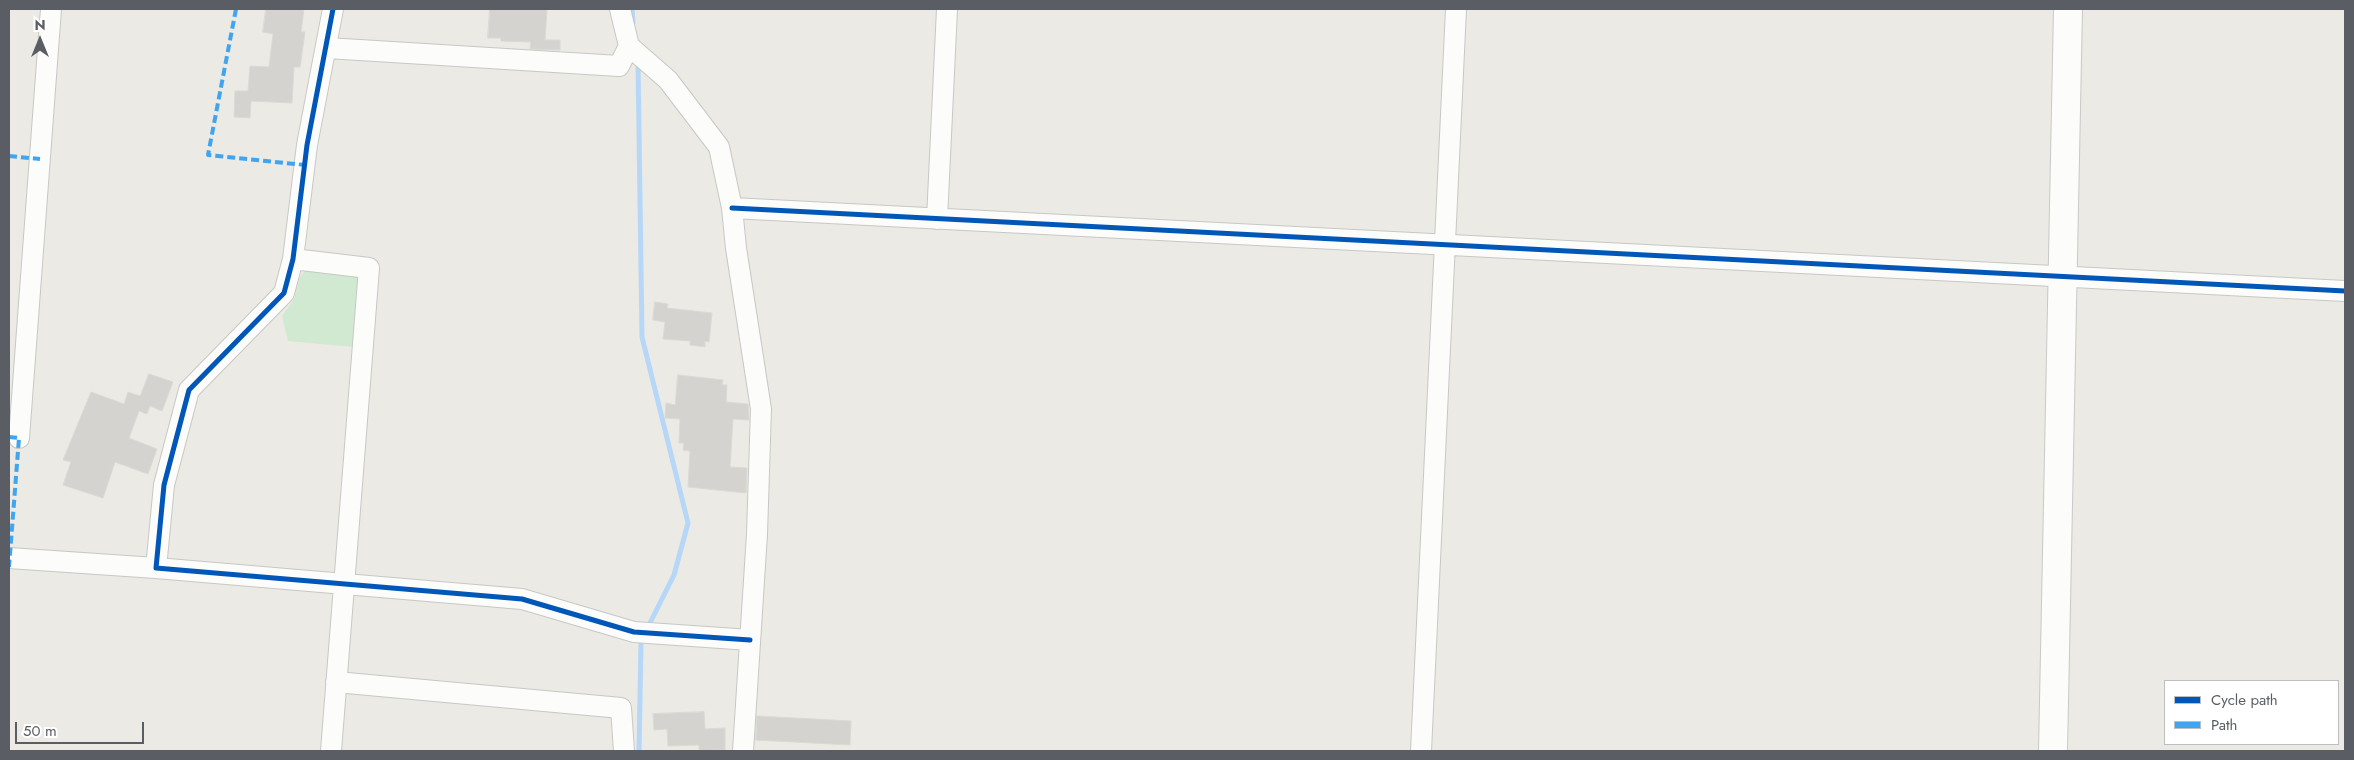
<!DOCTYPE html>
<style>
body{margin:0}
#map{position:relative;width:2354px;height:760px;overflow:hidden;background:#ebeae4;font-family:Jost,sans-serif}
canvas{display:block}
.frame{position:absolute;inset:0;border:10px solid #5a5d63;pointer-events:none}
.legend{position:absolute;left:2164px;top:680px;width:175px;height:65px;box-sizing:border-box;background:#fff;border:1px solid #bdbec1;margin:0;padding:6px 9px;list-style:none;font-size:15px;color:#5a5d63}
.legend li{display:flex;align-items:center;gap:10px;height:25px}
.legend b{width:25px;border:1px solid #bdbec1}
.north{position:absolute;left:15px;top:15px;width:50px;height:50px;-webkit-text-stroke:4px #fff;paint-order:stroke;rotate:0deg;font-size:14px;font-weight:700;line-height:20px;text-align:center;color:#5a5d63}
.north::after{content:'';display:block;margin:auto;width:18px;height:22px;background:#5a5d63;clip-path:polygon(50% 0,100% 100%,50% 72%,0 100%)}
.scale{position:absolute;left:15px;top:722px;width:129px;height:22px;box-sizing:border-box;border:2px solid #5a5d63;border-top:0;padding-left:6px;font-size:15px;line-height:18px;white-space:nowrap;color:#5a5d63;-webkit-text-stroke:4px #fff;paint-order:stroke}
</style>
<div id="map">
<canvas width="2354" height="760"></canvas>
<div class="frame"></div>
<ul class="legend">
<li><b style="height:6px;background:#0057b8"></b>Cycle path</li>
<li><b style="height:6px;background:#40a5ee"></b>Path</li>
</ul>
<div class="north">N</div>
<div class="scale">50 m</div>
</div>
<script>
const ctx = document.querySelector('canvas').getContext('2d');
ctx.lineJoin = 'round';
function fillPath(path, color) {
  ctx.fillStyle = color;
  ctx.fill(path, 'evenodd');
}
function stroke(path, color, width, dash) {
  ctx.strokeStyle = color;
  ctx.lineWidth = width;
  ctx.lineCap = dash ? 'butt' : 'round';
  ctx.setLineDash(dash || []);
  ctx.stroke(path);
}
const green = new Path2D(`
 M306,269L359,273L354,347L288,341L282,316L294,299L299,279Z`);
const stream = new Path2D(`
 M632,9L633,23
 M638,62L642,337L688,523L674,575L648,627
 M639,751L641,642L643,637`);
const building = new Path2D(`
 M266,9H304L301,32H305L300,67H294L292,103L251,101L250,118L234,117L235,91H248L250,66L269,67L273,34L263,32Z
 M490,9H547L545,40H560V50L530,49L531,42L501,41V38H488Z
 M655,302L668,304L667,308L712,313L709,342L705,341V347L690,345V341L663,339L665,322L653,320Z
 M149,374L173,382L162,411L150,406L147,414L139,411L129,438L157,449L148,474L115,462L103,498L63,485L71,462L63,460L91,392L124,404L128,392L140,396Z
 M678,375L723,380L722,385H727L726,402L748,404L749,420L733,419L730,467L747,468L746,493L688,487L690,451L683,450L684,443H679L680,419L665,418L666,403L675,405Z
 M704,712L705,729L725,728V750L699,751V745L668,746L667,729L654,730L653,714Z
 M757,716L851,721L850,745L756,740Z`);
const street = new Path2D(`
 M333,9L307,145L293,259L284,293L189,390L164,485L156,568L522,599L634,632L750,640
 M620,9L629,46L668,80L719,147L732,208L736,248L761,409L757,534L743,751
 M327,48L619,66L629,46
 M732,208L2345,291
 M937,219L947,9
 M293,259L369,268L331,751
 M19,438L51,9
 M9,558L156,568
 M336,682L621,708L624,751
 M1421,751L1456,9`);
const secondary = new Path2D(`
 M2053,751L2068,9`);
const quiet = new Path2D(`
 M236,9L208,155L305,165
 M9,156L40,159
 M9,437L19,438L9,567`);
const cycleway = new Path2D(`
 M333,9L307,145L293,259L284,293L189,390L164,485L156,568L522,599L634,632L750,640
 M732,208L2345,291`);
fillPath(green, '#d1e9d0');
stroke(stream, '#b6d7f7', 5);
fillPath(building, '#d4d3cf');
stroke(building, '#dad9d4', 1);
stroke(street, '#c7c8c6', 22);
stroke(secondary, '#c8c9c8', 30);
stroke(street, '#fcfcfb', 20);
stroke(secondary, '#fcfcfb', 28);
stroke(quiet, '#40a5ee', 4, [8, 4]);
stroke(cycleway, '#0057b8', 5);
</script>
